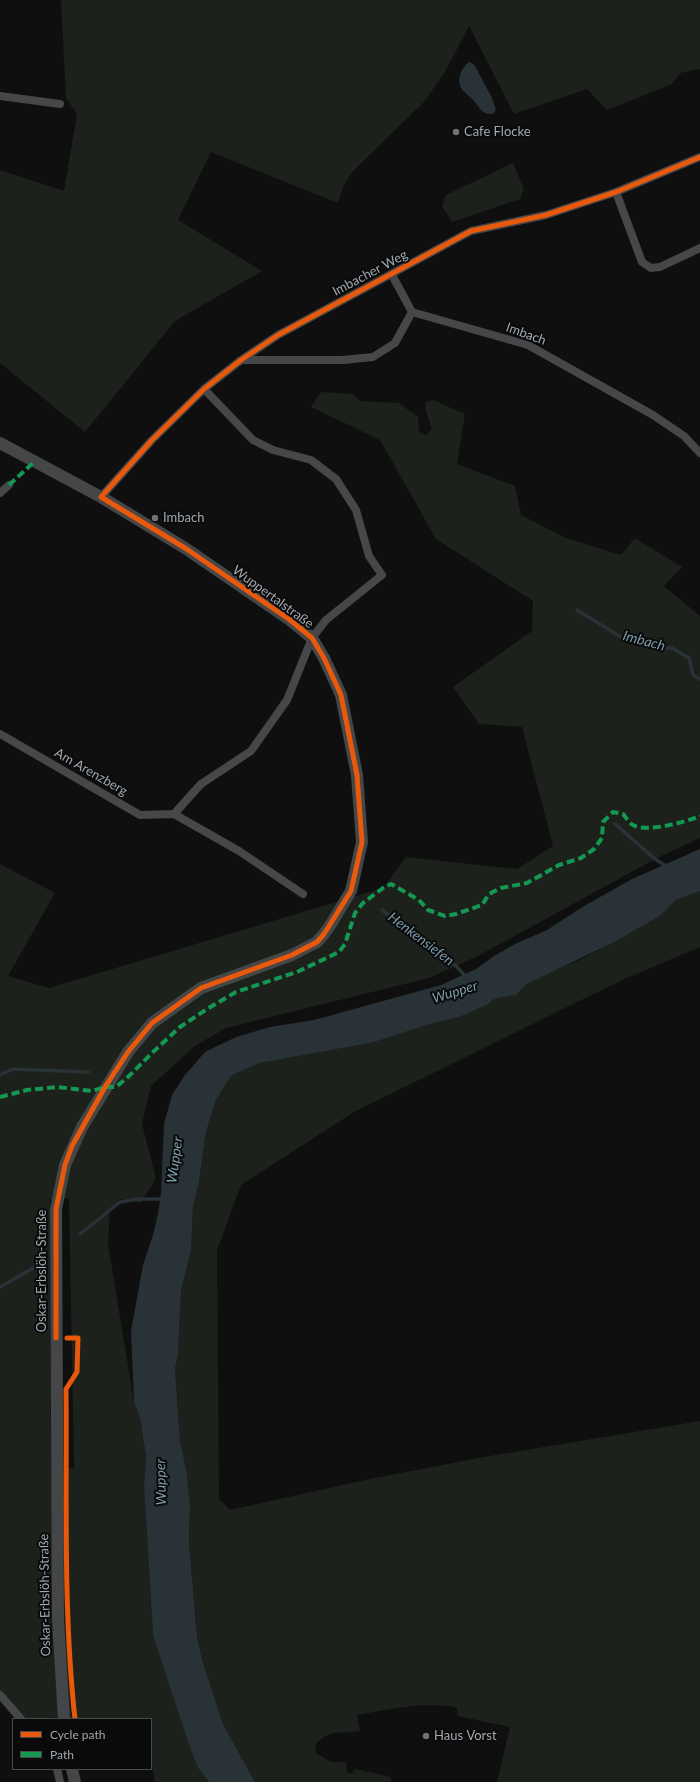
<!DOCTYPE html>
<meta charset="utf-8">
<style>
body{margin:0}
#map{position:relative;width:700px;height:1782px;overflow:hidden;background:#0f0f10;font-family:Lato,sans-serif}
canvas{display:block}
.legend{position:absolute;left:12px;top:1718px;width:140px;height:52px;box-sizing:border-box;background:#0a0a0b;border:1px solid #464a4d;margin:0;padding:5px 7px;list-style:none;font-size:12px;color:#a1a9b0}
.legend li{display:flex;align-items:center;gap:8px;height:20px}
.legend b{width:20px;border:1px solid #464a4d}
</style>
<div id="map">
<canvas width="700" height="1782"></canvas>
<ul class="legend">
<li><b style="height:5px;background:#e8590c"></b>Cycle path</li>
<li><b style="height:5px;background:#139951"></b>Path</li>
</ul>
</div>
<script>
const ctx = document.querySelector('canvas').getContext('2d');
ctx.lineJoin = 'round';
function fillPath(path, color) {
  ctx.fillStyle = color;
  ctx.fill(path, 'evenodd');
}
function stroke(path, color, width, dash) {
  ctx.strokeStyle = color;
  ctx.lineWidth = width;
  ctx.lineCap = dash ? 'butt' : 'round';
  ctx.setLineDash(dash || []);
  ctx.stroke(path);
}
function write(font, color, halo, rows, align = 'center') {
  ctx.font = font + ' Lato,sans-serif';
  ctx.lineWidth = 4;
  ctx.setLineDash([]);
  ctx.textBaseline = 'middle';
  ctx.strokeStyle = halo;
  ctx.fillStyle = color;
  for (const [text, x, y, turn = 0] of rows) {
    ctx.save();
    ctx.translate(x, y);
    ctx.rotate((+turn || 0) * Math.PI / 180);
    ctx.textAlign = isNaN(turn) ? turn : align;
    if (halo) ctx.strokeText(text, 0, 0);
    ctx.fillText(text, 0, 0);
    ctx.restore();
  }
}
const green = new Path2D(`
 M61,0H700V69L680,73L672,84L607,110L587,89L514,114L469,26L445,72L424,102L352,172L343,187L338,203L211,152L178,220L262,271L175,321L85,432L0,363V170L64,191L77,114L66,98Z
 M513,163L524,189L520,199L452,222L442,206L446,195Z
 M321,392L353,394L360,401L399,403L418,417L419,431L426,435L432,429L426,412L425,402L433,400L465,414L457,464L515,486L521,515L566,538L621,555L635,538L682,567L664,586L700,616V838L659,857L478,956L429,978L226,1028L195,1046L151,1086L142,1124L156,1179L141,1203L120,1199L110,1209L108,1244L134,1402L140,1418L146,1457L144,1486L153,1635L198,1768L209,1782H155L151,1761V1719H55V1717L48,1719H26L0,1691V864L55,893L8,976L49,988L383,888L406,857L517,869L553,846L522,727L479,724L453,687L532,631L533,601L436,539L380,440L311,407ZM69,1198L74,1468L51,1469L50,1200Z
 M700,891V947L620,981L354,1112L241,1185L217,1250L219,1499L230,1510L370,1479L484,1457L700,1421V1782H497L510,1727L458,1716L457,1708C429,1700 386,1710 357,1715L360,1731C339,1735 332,1727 315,1745L316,1753L331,1762H346L347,1772L352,1774L355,1769L391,1777V1782H255L223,1724L202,1659L197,1637L189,1541L190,1504L187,1474L180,1440L175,1369L178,1354L181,1291L191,1251L193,1207L199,1182L206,1132L216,1100L231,1076L259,1063L459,1017L487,1005L494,999L516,995L527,984L550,972L582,959L660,916L676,900Z`);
const water = new Path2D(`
 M469,62L472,63L475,66L492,98L496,110L493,114C482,115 480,108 474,101C465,91 455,89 461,72C463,68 465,65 469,62Z
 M700,849V891L676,900L660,916L614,942L527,984L516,995L494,999L487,1005L459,1017L426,1025L374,1042L259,1063L231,1076L216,1100L206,1132L199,1182L193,1207L191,1251L181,1291L178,1354L175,1369L180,1440L187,1474L190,1504L189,1541L197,1637L202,1659L223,1724L255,1782H209L198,1768L188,1742L153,1635L144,1486L146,1457L140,1418L134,1402L131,1331L143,1265L153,1235L158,1214L161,1194L164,1124L172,1095L185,1075L205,1052L236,1037L270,1027L314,1020L441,985L476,969L494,956L515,944L547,930L584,906L632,879Z`);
const stream = new Path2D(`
 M577,610L624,639L659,648H672L689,658L693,675L700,679
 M615,824L655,859L666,866
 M382,910L456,966L467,978
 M0,1075L13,1069L88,1072
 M80,1234L120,1202L138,1199H163
 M0,1287L42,1263`);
const minor = new Path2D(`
 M0,96L60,104
 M616,192L642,262L651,268L660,267L700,248
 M392,275L412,312L528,345L653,415L684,436L700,453
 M241,360H343L373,357L395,343L412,312
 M0,493L9,485
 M101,497L152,440L204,389L241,360L278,335L471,231L546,215L616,192L700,157
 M0,734L140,815L174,814L239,851L303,894
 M174,814L201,784L251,751L287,700L312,638L326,620L382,575L369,556L356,510L336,479L311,460L273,450L253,440L204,389
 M0,1695L21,1719
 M57,1769L60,1782`);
const secondary = new Path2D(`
 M0,443L101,497L185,548L290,620L312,638L324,658L341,695L357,775L362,842L351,891L331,924L324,934L317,942L292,955L201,988L152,1023L128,1052L82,1127L65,1165L56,1209L58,1619L64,1719
 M72,1769L75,1782`);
const quiet = new Path2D(`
 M9,485L34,462
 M0,1097L27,1090L57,1087L92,1091L105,1087H116L128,1077L152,1053L180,1027L207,1009L236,992L297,972L339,952L345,944L355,913L363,903L383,888L391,884L419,900L428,910L445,916L456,914L482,905L489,894L501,888L527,883L559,865L581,858L594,849L602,838L603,822L613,812L623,814C626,817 629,823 633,825C646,833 686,822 700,816`);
const cycleway = new Path2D(`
 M56,1338V1209L65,1165L72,1146L105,1087L128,1052L152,1023L201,988L292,955L317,942L324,934L351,891L362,842L357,775L341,695L324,658L312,638L290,620L185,548L101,497L152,440L204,389L241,360L278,335L471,231L546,215L616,192L700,157
 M67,1338H78L77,1372L66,1389C67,1499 63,1610 75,1719`);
const markers = [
 [456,132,4,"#6e7378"],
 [155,518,4,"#6e7378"],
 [426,1736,4,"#6e7378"]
];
const poiNames = [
 ["Cafe Flocke",464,132],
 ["Imbach",163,518],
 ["Haus Vorst",434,1736]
];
const streetNames = [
 ["Imbacher Weg",370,273,-28],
 ["Imbach",526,334,20],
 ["Wuppertalstraße",273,597,36],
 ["Am Arenzberg",91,772,30],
 ["Oskar-Erbslöh-Straße",42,1271,-90],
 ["Oskar-Erbslöh-Straße",45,1595,-91]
];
const waterNames = [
 ["Imbach",644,641,15],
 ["Henkensiefen",421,939,37],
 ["Wupper",455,992,-17],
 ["Wupper",175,1160,-82],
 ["Wupper",161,1482,-91]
];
fillPath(green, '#1c211c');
fillPath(water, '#293236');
stroke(stream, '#293236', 3.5);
stroke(minor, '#454749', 8);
stroke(secondary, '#444647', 12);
stroke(quiet, '#139951', 4, [8, 4]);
stroke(cycleway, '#e8590c', 5);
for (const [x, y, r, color] of markers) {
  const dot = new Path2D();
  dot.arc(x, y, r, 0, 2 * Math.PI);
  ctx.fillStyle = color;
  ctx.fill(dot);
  stroke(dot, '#0a0a0b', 1.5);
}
write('13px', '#a1a9b0', '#0a0a0b', poiNames, 'left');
write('13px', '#a1a9b0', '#0a0a0b', streetNames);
write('italic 14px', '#7a9ca9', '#0a0a0b', waterNames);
</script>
